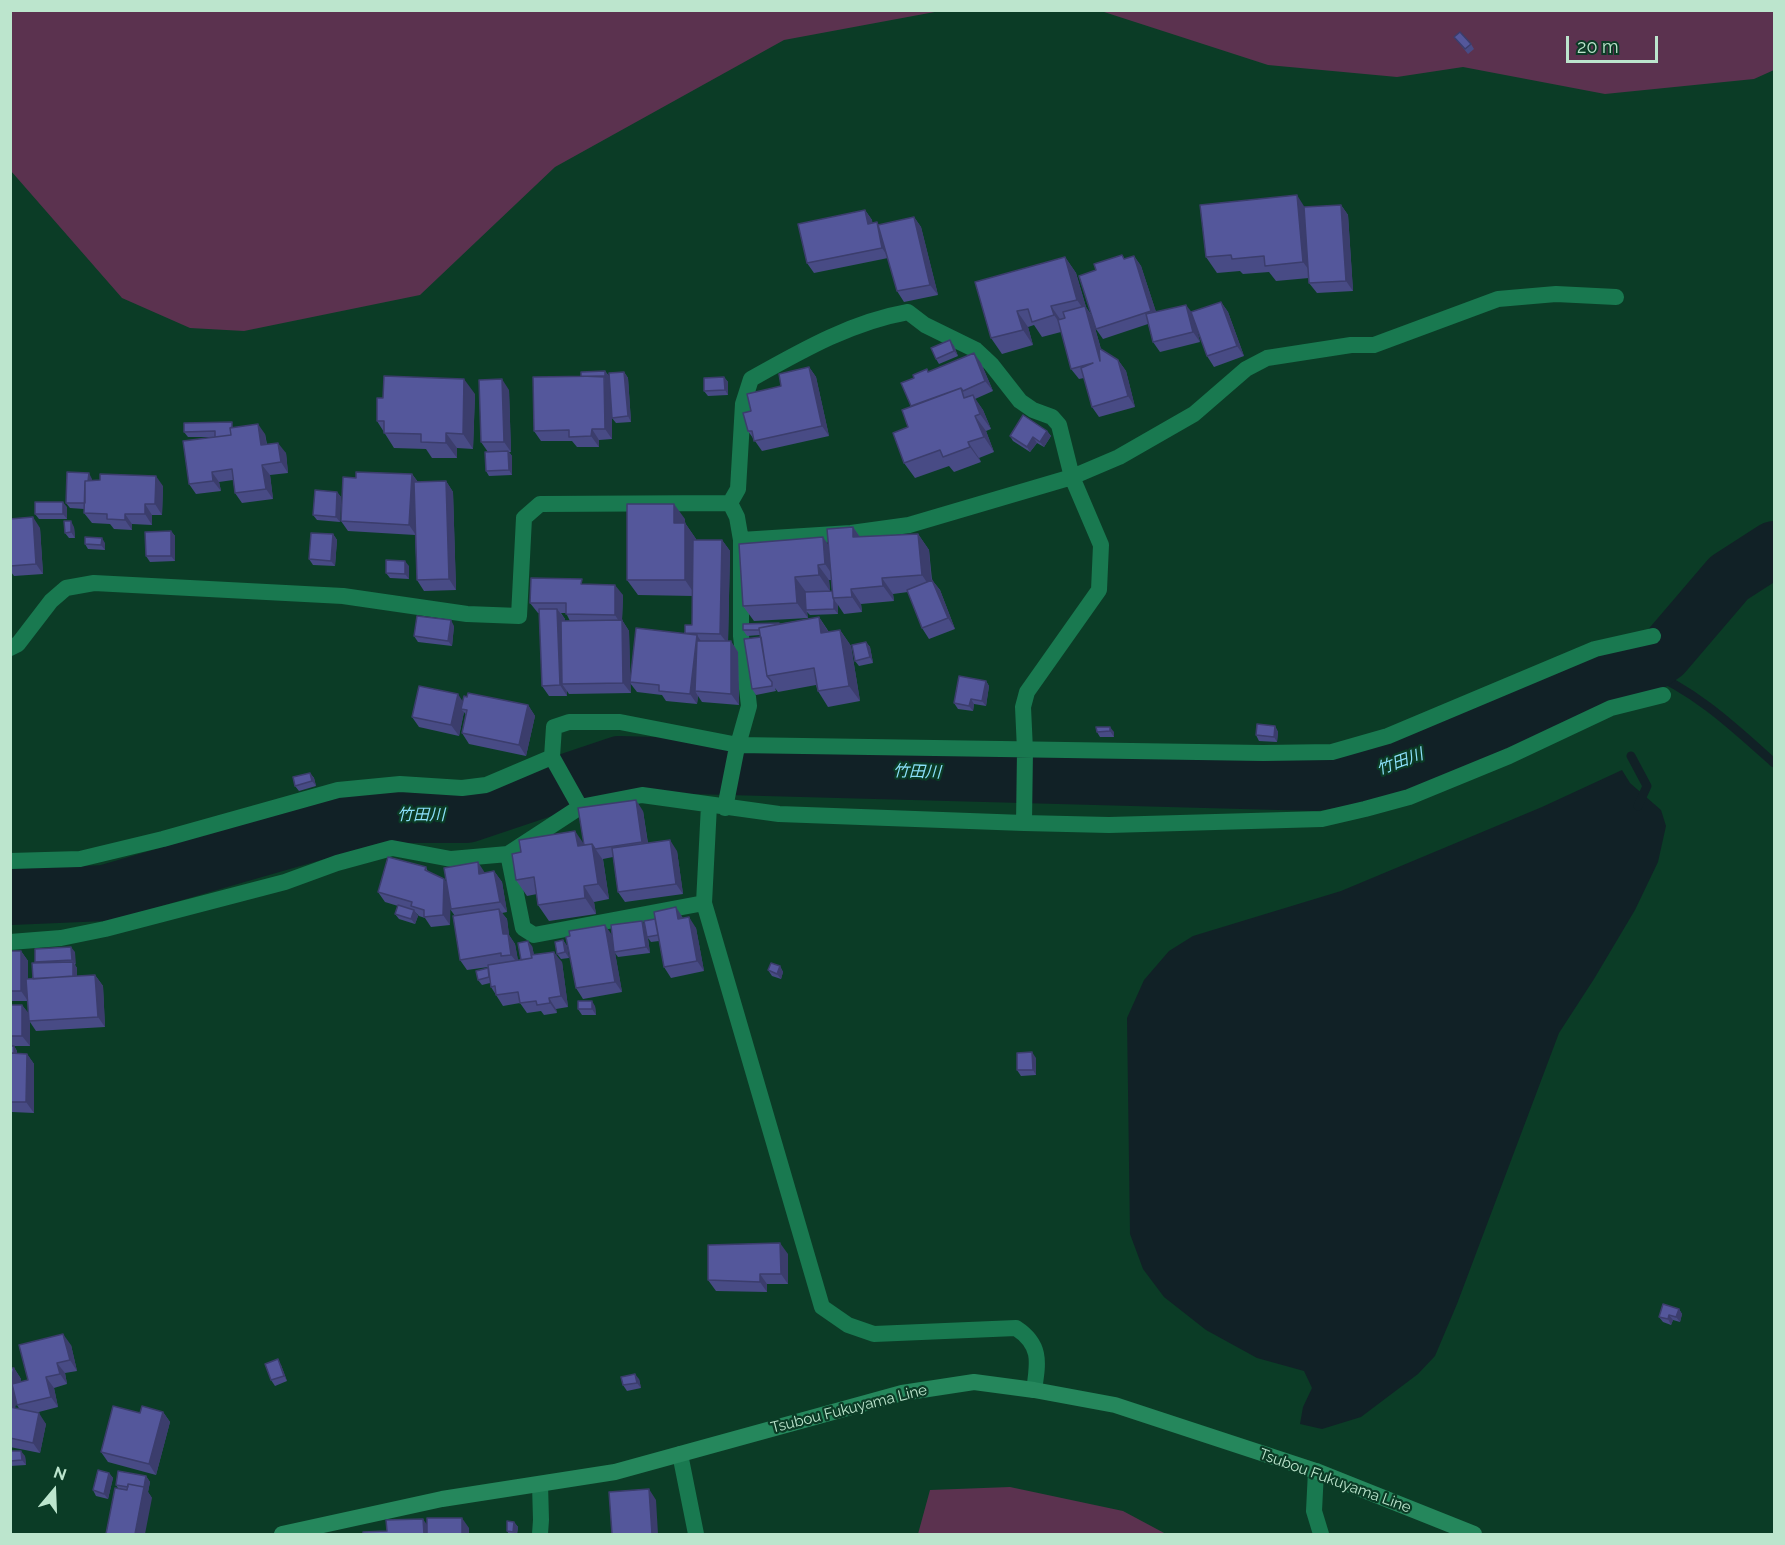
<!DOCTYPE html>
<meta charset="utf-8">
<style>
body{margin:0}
#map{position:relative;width:1785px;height:1545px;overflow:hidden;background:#0b3c26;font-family:Raleway,sans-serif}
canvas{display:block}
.frame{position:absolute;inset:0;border:12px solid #bce5cd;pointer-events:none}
.north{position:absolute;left:24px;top:1461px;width:60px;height:60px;-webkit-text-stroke:4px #0b3c26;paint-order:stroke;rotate:19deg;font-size:16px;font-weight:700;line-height:24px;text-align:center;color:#bce5cd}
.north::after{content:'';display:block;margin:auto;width:21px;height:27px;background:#bce5cd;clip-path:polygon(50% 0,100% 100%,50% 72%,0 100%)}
.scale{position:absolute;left:1566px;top:36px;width:92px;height:27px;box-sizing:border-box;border:3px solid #bce5cd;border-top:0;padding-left:8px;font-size:18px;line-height:21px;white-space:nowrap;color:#bce5cd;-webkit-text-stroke:4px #0b3c26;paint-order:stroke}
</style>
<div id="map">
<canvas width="1785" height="1545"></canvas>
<div class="frame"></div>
<div class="north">N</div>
<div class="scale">20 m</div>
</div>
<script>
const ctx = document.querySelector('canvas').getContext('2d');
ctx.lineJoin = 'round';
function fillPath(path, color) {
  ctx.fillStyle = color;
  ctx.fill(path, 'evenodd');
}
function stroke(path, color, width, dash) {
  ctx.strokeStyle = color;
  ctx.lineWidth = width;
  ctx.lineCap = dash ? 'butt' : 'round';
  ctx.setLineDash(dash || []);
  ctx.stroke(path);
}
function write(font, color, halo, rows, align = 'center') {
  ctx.font = font + ' Raleway,"Noto Sans JP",sans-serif';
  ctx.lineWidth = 4.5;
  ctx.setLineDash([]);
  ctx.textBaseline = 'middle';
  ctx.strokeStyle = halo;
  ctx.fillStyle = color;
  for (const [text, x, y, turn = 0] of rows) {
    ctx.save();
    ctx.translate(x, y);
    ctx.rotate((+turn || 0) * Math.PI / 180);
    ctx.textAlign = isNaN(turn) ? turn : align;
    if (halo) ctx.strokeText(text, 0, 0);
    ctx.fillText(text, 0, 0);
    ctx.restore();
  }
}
const green = new Path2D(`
 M10,11L11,10L940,11L784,40L555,167L420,295L244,331L190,328L122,298L11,171Z
 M1101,11H1774V70L1754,79L1605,94L1463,67L1397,77L1268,65Z
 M1010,1487L1123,1511L1166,1534H918L930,1490Z`);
const water = new Path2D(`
 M1622,770L1630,783L1661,810L1666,826L1658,862L1635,910L1594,979L1559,1033L1457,1304L1435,1356L1418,1374L1361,1417L1322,1429L1300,1424L1303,1407L1312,1388L1304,1371L1257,1358L1206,1330L1164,1297L1143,1269L1130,1234L1127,1018L1144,980L1169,951L1193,936L1341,891L1542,807Z`);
const stream = new Path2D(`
 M1642,669C1694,689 1734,727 1774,763
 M1592,689L1599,702
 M1631,756L1647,786L1638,806`);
const river = new Path2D(`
 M10,897L105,893L376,815H467L619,764L1316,783L1373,773L1642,669L1664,654L1729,578L1774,549`);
const minor = new Path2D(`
 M730,503L738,489L743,404L751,379C801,351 851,322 908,312L925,325L976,350L991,364L1020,401L1033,410L1052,417L1059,425L1072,477L1101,545L1099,590L1027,692L1023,707L1025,750L1024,823
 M741,540L851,533L909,525L1072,477L1119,457L1194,414L1246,369L1267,358L1351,345H1374L1498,299L1556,294L1616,297
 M10,648L18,644L51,601L66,588L94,583L343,596L467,614L519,616L524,518L540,504L730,503L737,517L741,540V636L749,706L736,752L725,808
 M552,757L580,807
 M709,805L704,903L822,1307L848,1325L874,1334L1016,1328C1042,1345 1038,1363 1034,1390
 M508,854L523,928L534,935L704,903
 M10,861L80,859L163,839L338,790L400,784L462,788L486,785L552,757L554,727L569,722H620L738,745L1263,753L1332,752L1388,736L1595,649L1653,636
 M10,942L61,938L105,929L285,882L337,863L392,848L451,859L508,854L580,807L642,795L779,814L1024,823L1109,825L1322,819L1365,809L1409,797L1509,756L1611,708L1663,695
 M680,1454L696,1534
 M1316,1471L1314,1511L1321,1534
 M540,1484L541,1520L540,1534`);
const secondary = new Path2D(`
 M282,1534L442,1499L615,1472L902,1393L974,1382L1034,1390L1115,1405L1316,1471L1474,1534`);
const wall = new Path2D(`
 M1454,37L1471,44L1474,49L1468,54Z
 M1341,205L1348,215L1353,291L1317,293L1309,283V278L1276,281L1269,272L1243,274L1240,271L1217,273L1206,257L1305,207Z
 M865,210L872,220V223L877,222L879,225L914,217L921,227L938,295L904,302L897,291L888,258L814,273L807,263Z
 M1122,255L1125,259L1134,256L1141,266L1156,312H1192L1221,302L1228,312L1244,356L1214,367L1207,356L1196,327L1200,342L1160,352L1153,342L1148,324L1103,339L1096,329L1093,321L1101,349L1118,360L1126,371L1135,407L1099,417L1092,407L1084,378L1079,379L1071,369L1061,332L1042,337L1034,325L1028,327L1033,345L1002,354L991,338L1065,257L1076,273L1086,307L1092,316L1096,270Z
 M950,340L954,346L958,356L939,364L936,359Z
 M981,363L993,391L975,399L983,410L991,429L986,431L994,452L979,458L981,462L954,472L949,466L915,478L904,463L914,378L929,372Z
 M809,367L816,377L829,436L762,451L748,431L751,411Z
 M605,371L609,376L624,372L628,378L631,422L616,423L612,418V439L599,440V447H577L572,441H541L534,431L581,376Z
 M724,377L728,382V395L708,396L704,391Z
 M509,390L511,452H509L512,456V475L489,476L486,471L488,452L481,442Z
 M475,394L473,449L457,448V458H432L426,449L394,448L377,421Z
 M236,427L265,434L267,444L286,453L288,473L270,475L273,499L242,503L235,493L233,480L219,482L221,491L196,494L189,484L215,437H188L184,432Z
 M1047,431L1051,436L1044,447L1037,443L1030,452L1013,441L1010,436Z
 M412,474L418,482L446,481L453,492L456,590L424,591L417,580L415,535L348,531L341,521L356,478Z
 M92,479V481L163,486L162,515H152V525L132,524V530L114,529L110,524L92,523L84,513V509L70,508L66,503Z
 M337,492L341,497L340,522L317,520L313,515Z
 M67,507V519H39L35,514Z
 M10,519L40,528L43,574L14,576L11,572L12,581H10Z
 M685,519V523L696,539V540H722L730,551L728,641L738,652L739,705L702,702L698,696L697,704L666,701L662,695L637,692L630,683L631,693L569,694L567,691V696H549L542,686L539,613H538L530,603L585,584L623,595L622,620L629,631L630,679L686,634L685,633L692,625L693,596L638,595L627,580ZM561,613H566L570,621H565V619Z
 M74,527L75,538H69L65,533Z
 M853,527L860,537L918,534L929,550L932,580L940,590L955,629L929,639L922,628L908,592L893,594L894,601L861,604L862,612L844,614L838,605V614L810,615L807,612L808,618L754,621L743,606L823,537L828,545ZM829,580H831L832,591L806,592L830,591Z
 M171,531L175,536V561L150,562L146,556Z
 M333,534L337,540L335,566L313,565L309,559Z
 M105,543V550L88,549L85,544Z
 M409,566V579L390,578L386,573Z
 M819,617L829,632L840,630L851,646L860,701L828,707L818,691L816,685L778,692L775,688L776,691L756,695L752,689L760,635L747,636L743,630Z
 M454,626L452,646L418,642L414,636Z
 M866,642L870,647L873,663L859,666L855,661Z
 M986,681L989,686L986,706L974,704L973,711L958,709L954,703Z
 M463,701L528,705L535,716L526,756L469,744L462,733L466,715L464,712L459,736L419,727L412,717Z
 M1275,726L1278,732L1277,742L1259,741L1256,735Z
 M1096,727L1114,732V737H1100L1097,732Z
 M310,773L314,778L316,786L299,791L295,786Z
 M643,811L648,843L677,851L683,894L625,902L618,892L613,857L603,859L609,899L594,902L596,914L549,921L538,905L537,894L527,896L516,880L521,852L583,843Z
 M426,867L428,872L444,879L446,882L494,871L502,882L507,912L502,913L507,919L509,935L515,944L518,961L521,960L532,946L534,955L562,962L568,1007L556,1009L557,1013L544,1015L541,1011L527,1013L520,1003L503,1006L491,987L490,983L482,985L478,980L488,967L467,970L460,960L455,916L450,909V925L431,927L425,918L419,916L414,911L418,916L415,924L399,919L395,914L398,906L385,902L378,892Z
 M683,918L696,928L704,971L671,978L664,967L659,941L651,942L648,938L650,953L618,957L615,953L622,992L583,999L576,988L612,935L645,924Z
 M563,940L567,946L569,958L561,959L557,954Z
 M10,951H21L28,961V979H33L36,963L35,962L75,952V965L77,968V976L95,975L103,986L105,1027L36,1031L30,1022V1046H14L17,1051V1054H27L34,1064V1113L12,1112V1130H10V1005H22L28,1013V1001H10Z
 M780,966L783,972L781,979L772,976L768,970Z
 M595,1006L596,1015H582L578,1009Z
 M1036,1058V1075L1021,1076L1017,1070Z
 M788,1254V1284H767V1292L716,1291L708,1280Z
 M1679,1309L1682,1314L1680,1322L1673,1320L1671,1325L1663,1322L1659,1317Z
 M71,1345L77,1371L65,1373L67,1384L54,1388L58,1407L35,1413L46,1424L40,1453L10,1447V1368H14L21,1379L20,1382L28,1380ZM16,1403L17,1405L20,1410L15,1408Z
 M281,1365L287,1381L275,1386L271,1380Z
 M639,1379L641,1388L627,1391L623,1385Z
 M163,1412L170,1422L156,1475L108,1462L101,1452L140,1413Z
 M10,1451L25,1456L26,1465L10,1466Z
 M109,1473L113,1478L108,1499L96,1496L93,1490Z
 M146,1476L150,1482L148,1492L152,1498L118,1488L116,1485Z
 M514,1522L518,1527L517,1534H509L507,1531Z`);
const shadedWall = new Path2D(`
 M1297,195L1307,211L1314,277L1303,262Z
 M1341,205L1348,215L1353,291L1346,281Z
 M865,210L872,220L875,235L868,224Z
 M914,217L921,227L938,295L930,285Z
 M877,222L884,233L889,258L882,248Z
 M1134,256L1141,266L1159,321L1151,311Z
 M1065,257L1076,273L1086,307L1092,317L1107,371L1100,361L1087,314L1077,300Z
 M1221,302L1228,312L1244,356L1237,346Z
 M1186,305L1194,315L1200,342L1193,332Z
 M1051,306L1062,322L1065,331L1054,315Z
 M1017,311L1028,327L1033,345L1023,330Z
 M950,340L954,346L958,356L954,351Z
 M974,353L981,363L993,391L985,381Z
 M1118,360L1126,371L1135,407L1128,396Z
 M809,367L816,377L829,436L822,426Z
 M605,371L609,376V382L612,387V439L605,429Z
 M624,372L628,378L631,422L628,416Z
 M724,377L728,382V395L725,390Z
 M464,379L475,394L473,449L463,434Z
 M502,379L509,390L511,452L504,442Z
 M973,395L983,410L991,429L980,414Z
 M975,416L986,431L994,452L984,437Z
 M258,424L265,434L268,455L261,445Z
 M592,429L599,440V447L591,436Z
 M1047,431L1051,436L1044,447L1040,442Z
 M446,433L457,448V458L446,443Z
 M1033,437L1037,443L1030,452L1027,447Z
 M968,442L979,458L981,462L970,447Z
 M278,443L286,453L288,473L281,462Z
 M508,451L512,456V475L509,470Z
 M262,465L270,475L273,499L266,489Z
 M212,472L219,482L221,491L213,481Z
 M89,473L92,479L91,509L88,503Z
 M412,474L419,484L416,535L409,525Z
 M156,476L163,486L162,515L155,504Z
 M446,481L453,492L456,590L449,579Z
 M337,492L341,497L340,522L336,517Z
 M63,502L67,507V519L63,514Z
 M145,504L152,515V525L145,514Z
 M674,504L685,519V523L696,539V596L685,580L674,523Z
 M125,514L132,524V530L125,520Z
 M33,517L40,528L43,574L36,564Z
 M71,521L74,527L75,538L71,532Z
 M853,527L864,543L853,537Z
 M171,531L175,536V561L171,556Z
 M333,534L337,540L335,566L331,561Z
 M918,534L929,550L932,590L922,575Z
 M823,537L834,553L836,580L825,564Z
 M102,538L105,543V550L101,545Z
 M722,540L730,551L728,644L720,634Z
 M405,561L409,566V579L405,574Z
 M818,565L829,580L830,591L819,575Z
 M795,577L806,592V610L807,612L808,618L797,603Z
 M882,578L893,594L894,601L883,586Z
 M932,580L940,590L955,629L948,618Z
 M615,585L623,595L622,620L629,631L631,693L623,683L622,626L615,615Z
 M851,589L861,604L862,612L852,597Z
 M834,600L838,605V614L834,609Z
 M557,609L565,619L567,684H562L567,691V696L560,685Z
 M819,617L829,633H821Z
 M451,620L454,626L452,646L448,641Z
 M840,630L851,646L860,701L849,686Z
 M697,635L704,646L695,691L698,696L697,704L690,694Z
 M731,641L738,652L739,705L731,694Z
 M866,642L870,647L873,663L870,657Z
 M986,681L989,686L986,706L982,701Z
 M458,694L465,705L461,709L464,712L459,736L451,725Z
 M971,699L974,704L973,711L969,706Z
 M528,705L535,716L526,756L519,745Z
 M1275,726L1278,732L1277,742L1274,737Z
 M1110,727L1114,732V737L1110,731Z
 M310,773L314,778L316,786L312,781Z
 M636,800L643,811L649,852L642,842Z
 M575,831L586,847L578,846Z
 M670,840L677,851L683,894L676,884Z
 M592,844L603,860L609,899L598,884Z
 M478,862L485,873L479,874Z
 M494,871L502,882L507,912L500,902Z
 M444,879L451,889L450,925L443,915Z
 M584,886L594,902L596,914L585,898Z
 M676,907L683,918L685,930L678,919Z
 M499,909L507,919L509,935L515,944L519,965L511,955L503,934Z
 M414,910L418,916L415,924L411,919Z
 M689,917L696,928L704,971L697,961Z
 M642,921L646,926L650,953L646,947Z
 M605,925L612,935L622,992L615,982Z
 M563,940L567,946L569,958L565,952Z
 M528,941L532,946L536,964L532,959Z
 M71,947L75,952L76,965L72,960Z
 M21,951L28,961V1001L21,991Z
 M554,952L562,962L568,1007L561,996Z
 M73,962L77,968V986L74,981Z
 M780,966L783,972L781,979L777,974Z
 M95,975L103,986L105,1027L98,1017Z
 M549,998L556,1009L557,1013L550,1003Z
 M592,1001L595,1006L596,1015L592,1009Z
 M22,1005L30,1015V1046L22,1036Z
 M14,1046L17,1051V1060L14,1055Z
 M1032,1052L1036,1058V1075L1033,1070Z
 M27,1054L34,1064V1113L26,1102Z
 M10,1110L12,1112V1130L10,1127Z
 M780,1243L788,1254V1284L781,1274Z
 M760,1274L767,1284V1292L760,1282Z
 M1679,1309L1682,1314L1680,1322L1676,1317Z
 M1669,1315L1673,1320L1671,1325L1668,1319Z
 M63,1334L71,1345L77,1371L70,1360Z
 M278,1359L281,1365L287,1381L284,1376Z
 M57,1363L65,1373L67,1384L60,1374Z
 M14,1368L21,1379L13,1417L10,1413V1384Z
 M635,1374L639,1379L641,1388L637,1383Z
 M46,1377L54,1388L58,1407L51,1397Z
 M163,1412L170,1422L156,1475L149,1464Z
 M39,1413L46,1424L40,1453L33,1443Z
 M21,1451L25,1456L26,1465L22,1460Z
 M109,1473L113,1478L108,1499L104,1494Z
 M146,1476L150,1482L148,1492L152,1498L145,1534H135Z
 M649,1489L656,1500L658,1534H652Z
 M462,1518L469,1528V1534H462Z
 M423,1519L430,1529L431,1534H424Z
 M514,1522L518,1527L517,1534H515L513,1532Z`);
const building = new Path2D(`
 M1460,32L1471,44L1465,49L1454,37Z
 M1297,195L1303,262L1265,266L1264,256L1232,259L1231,255L1206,257L1200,205Z
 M1341,205L1346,281L1309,283L1304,207Z
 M865,210L868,224L877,222L882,248L807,263L798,224Z
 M914,217L930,285L897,291L878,225Z
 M1122,255L1124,259L1134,256L1151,311L1096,329L1079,276L1096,270L1094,264Z
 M1065,257L1077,300L1051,306L1054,315L1032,322L1028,309L1017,311L1023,330L991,338L975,282Z
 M1221,302L1237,346L1207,356L1191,312Z
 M1186,305L1193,332L1153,342L1146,314Z
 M1085,306L1100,361L1099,348L1118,360L1128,396L1092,407L1081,368L1093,363L1071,369L1058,320L1065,318L1063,312Z
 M950,340L954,351L936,359L931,348Z
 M974,353L985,381L963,391L961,388L911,406L901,383L914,378L913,375L927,369L928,372Z
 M809,367L822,426L754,441L752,431H748L743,413L751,411L747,394L781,386L779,374Z
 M605,371V377L581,376V372Z
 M624,372L628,416L612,418L609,373Z
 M384,376L464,379L463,434L446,433V443L421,442V434L384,433V421H377V398H383Z
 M604,376L605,429H592L591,436L569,437V430L534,431L533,377Z
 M724,377L725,390L704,391V378Z
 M502,379L504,442H481L479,380Z
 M961,388L964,398L973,395L980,414L975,416L984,437L968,442L970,447L943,457L940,450L904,463L893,433L908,427L902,410Z
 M1023,415L1047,431L1040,442L1033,437L1027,447L1010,436Z
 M232,422V427L230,428L231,435L215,437V431L184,432V423Z
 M258,424L261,445L278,443L281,462L262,465L266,489L235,493L232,469L212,472L213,481L189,484L183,441L231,435L230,428Z
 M508,451L509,470L486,471L485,452Z
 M67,472L89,473L88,481H85V503H66Z
 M356,472L412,474L409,525L341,521L343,477L356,478Z
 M100,474L156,476L155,504H145V514H125V520L107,519V514L84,513L85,481L100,480Z
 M446,481L449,579L417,580L414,482Z
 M315,490L337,492L336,517L313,515Z
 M35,502H63V514H35Z
 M627,504H674V523H685V580H627Z
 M33,517L36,564L10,566V519Z
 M64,521H71V532L65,533Z
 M853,527V537L918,534L922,575L882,578L883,586L851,589L852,597L833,598L827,529Z
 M171,531V556H146L145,532Z
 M311,533L333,534L331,561L309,559Z
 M85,537L102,538L101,545L85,544Z
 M823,537L825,564L818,565L819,575L795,577L797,603L743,606L739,544Z
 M693,540H722L720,634L685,633V625H692Z
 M386,560L405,561V574L386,573Z
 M531,578L582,579L581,584L615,585V615L566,614V603H530Z
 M932,580L948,618L922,628L907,590Z
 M832,591L833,598L834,600V609L806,610L805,592Z
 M539,609H557L560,685L542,686Z
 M417,616L451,620L448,641L414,636Z
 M819,617L821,633L840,630L849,686L818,691L814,668L767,676L759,628Z
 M622,620L623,683L562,684L561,621Z
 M779,623V624L759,628V630H743V624Z
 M636,628L697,635L690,694L659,691V685L630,682Z
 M761,637L767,676L772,682V686L752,689L744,639Z
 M697,641H731V694L695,691Z
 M866,642L870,657L855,661L852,645Z
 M959,676L986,681L982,701L971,699L969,706L954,703Z
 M419,686L458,694L451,725L412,717Z
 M468,693L528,705L519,745L462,733L467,710L461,709L464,696L467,697Z
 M1257,724L1275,726L1274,737L1256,735Z
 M1096,727H1110V731L1097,732Z
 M310,773L312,781L295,786L293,777Z
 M636,800L642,842L595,849L592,844L584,845L578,808Z
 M575,831L578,846L592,844L598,884L584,886L585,898L538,905L534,877L516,880L512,854L521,852L519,840Z
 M670,840L676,884L618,892L612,848Z
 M388,857L426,867L425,870L444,879L443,915L424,917V910L411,906L412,902L378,892Z
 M478,862L479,874L494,871L500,902L451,909L444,868Z
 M398,905L414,910L411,919L395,914Z
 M676,907L678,919L689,917L697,961L664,967L654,912Z
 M499,909L503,934H508L511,955L501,956V953L460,960L453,916Z
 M655,919L658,935L647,937L644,921Z
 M642,921L646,947L614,952L611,925Z
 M605,925L615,982L576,988L566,937L570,936L569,931Z
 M563,940L565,952L557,954L555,942Z
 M528,941L532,958L521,960L518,943Z
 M71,947L72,960L35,962V949Z
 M10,951H21V991H10Z
 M554,952L561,996L549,998L550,1003L537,1005L536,1001L520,1003L518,992L496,995L495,986L491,987L488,965L532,958L531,955Z
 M73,962V976L33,979L32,963Z
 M771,963L780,966L777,974L768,970Z
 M488,968L489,977L478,980L476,971Z
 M95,975L98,1017L29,1021L26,979Z
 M578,1001H592V1009H578Z
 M10,1005H22V1036H10Z
 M10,1046H14V1053H10Z
 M1032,1052L1033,1070H1017V1053Z
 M10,1053L27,1054L26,1102H10Z
 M780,1243L781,1274H760V1282L708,1280V1245Z
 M1663,1304L1679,1309L1676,1317L1669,1315L1668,1319L1659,1317Z
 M63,1334L70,1360L57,1363L60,1374L46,1377L51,1397L17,1405L12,1384L28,1380L19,1345Z
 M278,1359L284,1376L271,1380L265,1364Z
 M10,1368H14L10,1384Z
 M635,1374L637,1383L623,1385L621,1377Z
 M113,1406L140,1413L142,1406L163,1412L149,1464L101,1452Z
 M10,1407L39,1413L33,1443L10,1438Z
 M10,1451H21L22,1460L10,1461Z
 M98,1470L109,1473L104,1494L93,1490Z
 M118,1471L146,1476L144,1487L128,1484V1487L116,1485Z
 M128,1484L144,1487L135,1534H106L115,1488L127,1490Z
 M649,1489L652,1534H612L609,1492Z
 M427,1518H462V1534H427Z
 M423,1519L424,1534H363V1532L387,1531L386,1520Z
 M507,1521L514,1522L513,1532L507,1531Z`);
const streetNames = [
 ["Tsubou Fukuyama Line",849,1409,-14],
 ["Tsubou Fukuyama Line",1335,1481,20]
];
const waterNames = [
 ["竹田川",1400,762,-20],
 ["竹田川",917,772,2],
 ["竹田川",421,815]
];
fillPath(green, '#5b324f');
fillPath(water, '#112126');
stroke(stream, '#112126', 9);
stroke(river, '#112126', 56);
stroke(minor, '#197950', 16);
stroke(secondary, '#25875c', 16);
fillPath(wall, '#484b85');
fillPath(shadedWall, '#3b3d6c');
fillPath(building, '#54579b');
stroke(building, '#3b3d6c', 1.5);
write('15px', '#bce5cd', '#0b3c26', streetNames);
write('italic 16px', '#8bdff9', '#0b3c26', waterNames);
</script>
